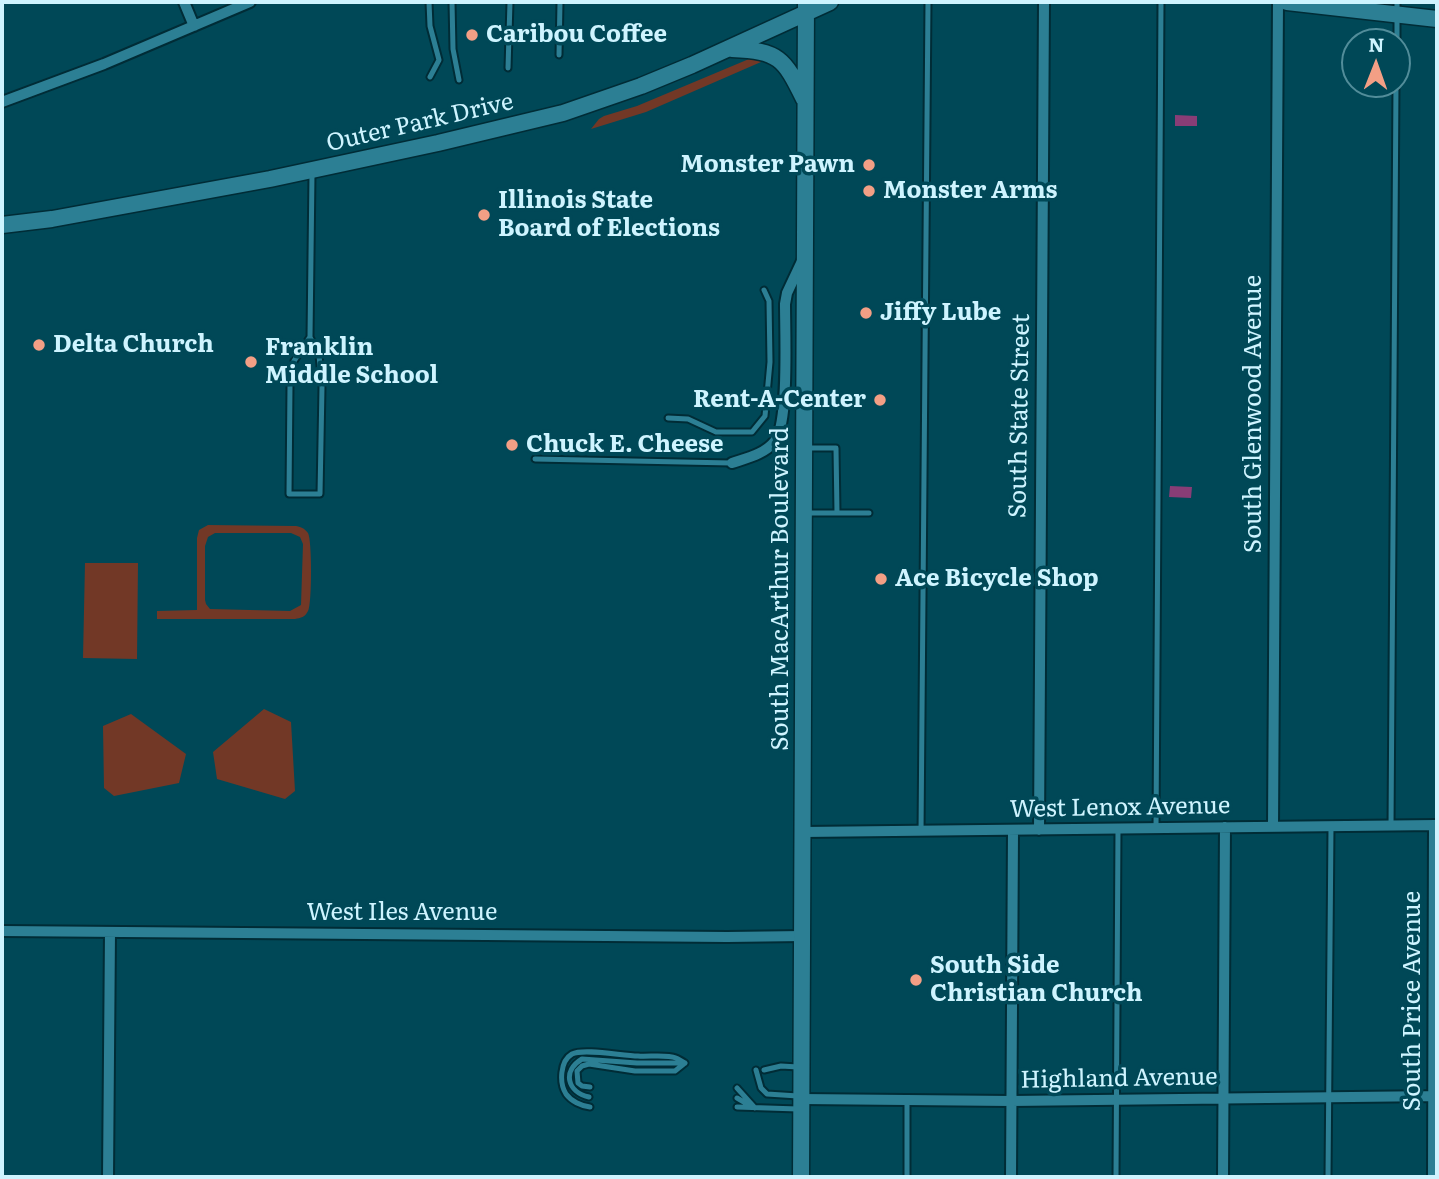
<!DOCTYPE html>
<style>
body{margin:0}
#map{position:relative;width:1439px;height:1179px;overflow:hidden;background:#004857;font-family:Literata,serif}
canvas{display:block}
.frame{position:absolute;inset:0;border:4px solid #cef4ff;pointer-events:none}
.north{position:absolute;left:1341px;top:28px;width:70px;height:70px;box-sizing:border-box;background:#004857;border:2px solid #528d9a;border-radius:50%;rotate:1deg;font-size:19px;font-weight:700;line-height:28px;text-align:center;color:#cef4ff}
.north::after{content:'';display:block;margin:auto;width:24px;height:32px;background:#f39f85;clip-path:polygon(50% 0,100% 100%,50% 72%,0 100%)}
</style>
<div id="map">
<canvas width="1439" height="1179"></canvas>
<div class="frame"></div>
<div class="north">N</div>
</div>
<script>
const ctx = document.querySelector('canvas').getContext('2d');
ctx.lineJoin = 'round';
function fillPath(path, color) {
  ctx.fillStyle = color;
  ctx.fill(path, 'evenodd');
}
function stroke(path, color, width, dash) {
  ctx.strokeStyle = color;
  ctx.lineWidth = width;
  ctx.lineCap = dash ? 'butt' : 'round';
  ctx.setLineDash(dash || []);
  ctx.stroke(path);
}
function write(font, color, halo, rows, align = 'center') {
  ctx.font = font + ' Literata,serif';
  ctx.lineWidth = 7;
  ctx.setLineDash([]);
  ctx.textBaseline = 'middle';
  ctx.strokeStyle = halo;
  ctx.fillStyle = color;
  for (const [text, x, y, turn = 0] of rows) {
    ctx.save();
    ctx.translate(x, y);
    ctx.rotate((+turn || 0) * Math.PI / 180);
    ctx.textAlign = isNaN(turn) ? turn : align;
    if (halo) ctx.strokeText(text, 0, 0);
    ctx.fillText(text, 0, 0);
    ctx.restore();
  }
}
const green = new Path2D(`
 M749,59H761V62L646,112L591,129L599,119L604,116L637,106Z
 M208,525L294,526C300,526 304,528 308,533C312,540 312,603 308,611C305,617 301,618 295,619H157V611L197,610V538L199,530ZM215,533H291L300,537L303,544L301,605L290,611L210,609L206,604L205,600V546L208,537Z
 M85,563H138L137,659L83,658Z
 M264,709L291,722L295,791L285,799L217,779L213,752Z
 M131,714L186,754L179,783L114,796L104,788L103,726Z`);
const water = new Path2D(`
 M1175,115L1197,116V126H1175Z
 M1170,486L1192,487L1191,498L1169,497Z`);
const lane = new Path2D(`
 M429,2L430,26L439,60L430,77
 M452,2L453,49L459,80
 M509,36H520
 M1397,42V2
 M559,55L560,2
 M508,68L510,2
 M310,337L294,361L290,385L289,494H320L322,387L319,355L310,337L312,174
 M668,418L688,419L716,432H752L765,416L770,362L769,301L764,290
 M807,448H836L837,513
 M535,459L731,463
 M807,513H869
 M1391,826L1396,84
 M1156,828L1161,2
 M921,832L928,2
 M756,1070L761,1088L767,1094L798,1096
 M764,1070L781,1066L798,1067
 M590,1087L582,1086L578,1083L577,1071L582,1066L589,1064L635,1071H675L685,1063
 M737,1088L755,1108
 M589,1097C567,1092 562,1071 582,1059L637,1063H682
 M737,1098L749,1105
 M907,1100V1177
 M590,1107C581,1106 571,1101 566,1094C559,1083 560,1061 572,1054C584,1048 623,1056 638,1056C648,1057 666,1054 676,1058C679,1059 682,1061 685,1063
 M737,1107L798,1109
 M1116,1177L1118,828
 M1328,1177L1331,827`);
const street = new Path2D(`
 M184,2L194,26
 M2,102L104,64L250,2
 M732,463C747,458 765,454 775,441C789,423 785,331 785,304L787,293L803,259
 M1273,826L1278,2
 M1039,830L1044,2
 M803,832L1437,825
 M2,931L727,937L803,936
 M801,1099L1011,1101L1437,1096
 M108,1177L110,932
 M1011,1177L1013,831
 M1223,1177L1225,827
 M1433,1177L1434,825`);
const secondary = new Path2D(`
 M1287,2L1437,19
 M732,49C779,51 784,58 804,99
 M2,225L52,219L270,179L438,143L563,113L641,86L692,65L830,2
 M801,1177L806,2`);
const markers = [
 [472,35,7,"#f39f85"],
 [869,165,7,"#f39f85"],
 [869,191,7,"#f39f85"],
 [484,215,7,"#f39f85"],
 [866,313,7,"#f39f85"],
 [39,345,7,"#f39f85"],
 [251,362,7,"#f39f85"],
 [880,400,7,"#f39f85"],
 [512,445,7,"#f39f85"],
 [881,579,7,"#f39f85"],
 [916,980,7,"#f39f85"]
];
const poiNames = [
 ["Caribou Coffee",486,35],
 ["Monster Pawn",855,165,"right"],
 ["Monster Arms",883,191],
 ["Illinois State",498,201],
 ["Board of Elections",498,229],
 ["Jiffy Lube",880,313],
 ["Delta Church",53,345],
 ["Franklin",265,348],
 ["Middle School",265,376],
 ["Rent-A-Center",866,400,"right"],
 ["Chuck E. Cheese",526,445],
 ["Ace Bicycle Shop",895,579],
 ["South Side",930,966],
 ["Christian Church",930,994]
];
const streetNames = [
 ["Outer Park Drive",420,123,-13],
 ["South Glenwood Avenue",1254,414,-90],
 ["South State Street",1020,416,-89],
 ["South MacArthur Boulevard",781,589,-90],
 ["West Lenox Avenue",1120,808,-1],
 ["West Iles Avenue",402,913],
 ["South Price Avenue",1413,1001,-90],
 ["Highland Avenue",1119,1079,-1]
];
fillPath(green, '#723826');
fillPath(water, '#883d76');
stroke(lane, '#002c36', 9);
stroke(street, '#002c36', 14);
stroke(secondary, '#002c36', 19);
stroke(lane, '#2c7f94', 5);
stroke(street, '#2c7f94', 10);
stroke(secondary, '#2c7f94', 16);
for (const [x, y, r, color] of markers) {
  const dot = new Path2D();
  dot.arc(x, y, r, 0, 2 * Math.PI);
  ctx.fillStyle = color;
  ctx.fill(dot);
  stroke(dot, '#004857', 2.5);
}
write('bold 24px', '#cef4ff', '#004857', poiNames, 'left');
write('24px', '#cef4ff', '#004857', streetNames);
</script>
